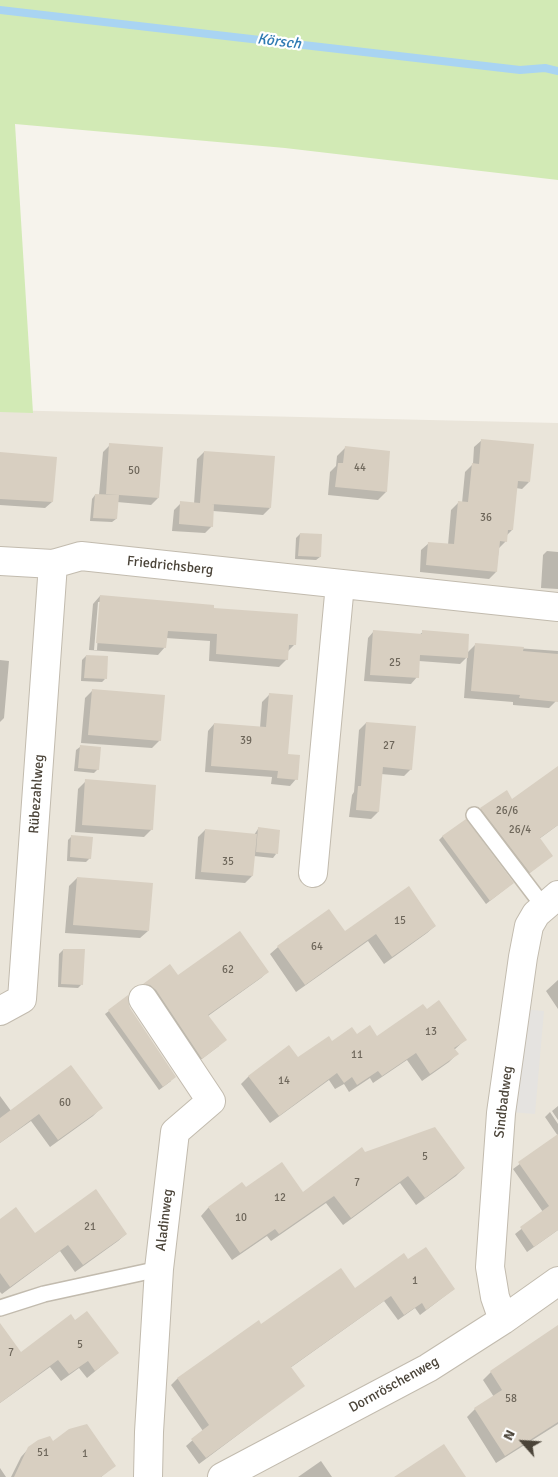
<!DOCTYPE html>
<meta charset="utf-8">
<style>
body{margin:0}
#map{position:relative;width:558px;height:1477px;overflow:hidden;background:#f6f3ec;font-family:Signika,sans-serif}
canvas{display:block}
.north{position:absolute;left:498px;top:1417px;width:50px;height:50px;-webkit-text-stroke:4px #fff;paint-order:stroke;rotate:296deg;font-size:14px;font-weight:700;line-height:20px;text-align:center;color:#4b4439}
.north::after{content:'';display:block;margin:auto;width:18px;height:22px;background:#4b4439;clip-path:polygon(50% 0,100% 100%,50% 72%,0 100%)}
</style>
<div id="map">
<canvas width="558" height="1477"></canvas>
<div class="north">N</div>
</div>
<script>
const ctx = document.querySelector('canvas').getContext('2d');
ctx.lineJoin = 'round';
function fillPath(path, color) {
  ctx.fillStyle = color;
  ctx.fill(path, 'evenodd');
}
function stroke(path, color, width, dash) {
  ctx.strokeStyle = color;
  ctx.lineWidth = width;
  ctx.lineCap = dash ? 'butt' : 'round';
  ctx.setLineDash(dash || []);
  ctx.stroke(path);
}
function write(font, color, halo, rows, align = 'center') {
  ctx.font = font + ' Signika,sans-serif';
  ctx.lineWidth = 4.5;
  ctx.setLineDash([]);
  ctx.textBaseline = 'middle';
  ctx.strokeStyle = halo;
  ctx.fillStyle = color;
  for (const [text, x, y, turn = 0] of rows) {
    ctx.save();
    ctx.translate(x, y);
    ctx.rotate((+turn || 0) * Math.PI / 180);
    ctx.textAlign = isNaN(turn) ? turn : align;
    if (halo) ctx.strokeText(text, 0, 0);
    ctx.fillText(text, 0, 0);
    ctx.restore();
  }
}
const residential = new Path2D(`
 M0,410L558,423V1477H0Z`);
const green = new Path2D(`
 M0,0H558V180L285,148L15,124L33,413L0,412Z`);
const parking = new Path2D(`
 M522,1009L544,1011L535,1114L510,1112Z`);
const shadow = new Path2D(`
 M482,440L529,482L522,489L516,488L512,530L507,535L506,541L499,548L496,572L489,579L420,572L421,550L429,543L448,545L451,510L458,503H462L465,472L473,464L474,447Z
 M110,445L158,498L151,505L117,502L116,519L112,522L90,521L92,499L95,495H99L103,452Z
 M345,448L386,492L378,500L328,495L330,472L336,466L337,456Z
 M204,452L270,508L263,515L213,511L212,526L205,533L172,531L174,510L181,503L194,504L197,459Z
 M0,454L55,458L52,502L45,508L0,505Z
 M300,534L320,557L316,560L295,559L296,538Z
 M547,551L558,552V589L541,588L543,555Z
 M100,596L212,609L294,645L287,652V659L279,667L209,661L210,641L166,638L165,647L158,655L89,650L93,604ZM98,602H100L97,650H94Z
 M374,631L419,635L423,632L467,653L475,645L558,651L556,701L549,708L513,705V702L464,698L467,657L460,664L419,661L417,677L411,684L364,681L368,638Z
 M86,656L105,679L102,682L81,681L82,660Z
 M0,660L9,661L4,718L0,722Z
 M92,691L160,740L152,748L81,743L85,698Z
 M269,695L287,755L296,779L290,786L271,784L272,777L205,772L208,731L214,724L260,728L262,702Z
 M366,723L411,769L404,776L381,774L378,812L371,819L349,817L352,795L354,792L359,730Z
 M80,747L98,769L94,773L74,771L76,750Z
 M558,768V825L539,839L551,856L523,878L475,815L481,809L512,800Z
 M86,781L152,829L144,837L75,832L78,789Z
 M258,829L276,854L273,858L254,856L252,876L245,883L195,879L198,837L205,830L254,835Z
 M72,836L90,858L86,862L67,861L68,840Z
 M443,836L513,883L486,904L439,840Z
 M77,878L148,931L140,938L65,933L69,886Z
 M435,926L427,933L384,964L368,941L296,992L270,954L278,947L345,932Z
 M63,950L82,984L78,988L58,987L59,954Z
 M170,965L178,977L267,972L261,978L208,1016L219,1046L195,1064L139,990Z
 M558,980V1009L546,991Z
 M129,1008L171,1081L159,1090L105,1014L109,1011Z
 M427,1011L465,1040L454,1050L457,1054L449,1062L422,1081L407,1060L373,1083L370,1078L349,1092L344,1084L335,1089L329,1080L270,1123L241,1084L249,1076L298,1059L332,1043L356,1036L377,1038Z
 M0,1096L11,1111L101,1108L93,1116L50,1147L31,1121L0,1143Z
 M558,1106V1120L552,1111Z
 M550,1112L558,1124V1230L527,1252L515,1234L543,1212L513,1169L558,1136L545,1117Z
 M365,1154L464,1168L456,1176L416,1205L400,1183L343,1225L326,1203L271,1241L267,1236L232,1260L201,1216L208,1208L242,1184L245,1189L302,1193Z
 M0,1220L34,1234H126L118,1241L75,1272L60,1251L2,1294L0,1292Z
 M408,1261L454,1289L420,1315L415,1308L398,1320L384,1301L290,1368L303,1386L199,1464L186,1446L203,1431L171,1385L177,1379L259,1322L261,1326L355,1290Z
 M558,1327V1424L496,1463L467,1417L475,1409L494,1397L483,1380L491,1372Z
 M0,1333L21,1353H117L87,1378L79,1368L61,1381L50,1367L0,1403Z
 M29,1448L114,1466L101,1477H11L21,1457Z
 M321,1461L332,1477H298Z
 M0,1468L6,1477H0Z`);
const stream = new Path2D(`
 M0,10L520,70L545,68L558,71`);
const building = new Path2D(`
 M481,439L534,444L530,482L518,481L513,530H508L507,542L500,541L497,572L426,565L428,542L454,544L458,501L468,502L472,463L479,464Z
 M109,443L163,447L159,498L106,494Z
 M345,446L390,451L387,492L335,487L338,463H343Z
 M204,451L275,456L271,508L211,504H214L213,527L179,524L180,501L200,503Z
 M0,452L57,457L53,502L0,499Z
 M95,494L119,495L117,519L93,518Z
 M300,533L322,534L321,557L298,556Z
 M100,595L214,605V608L298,614L296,645H289L288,660L216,654L217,634L168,631L166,648L96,643Z
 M373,630L422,634V630L469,634L468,658L420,655L419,678L370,675Z
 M475,643L524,647L523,651L558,654V702L519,698L520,695L471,691Z
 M86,655L108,656L107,679L84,678Z
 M92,689L165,695L161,741L88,735Z
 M269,693L293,695L288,754L300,755L298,780L277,778L278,771L211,766L214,723L266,727Z
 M366,722L416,726L412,770L383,767L379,812L356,810L358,786H361Z
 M80,745L101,747L99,770L78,768Z
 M558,766V825L540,838L553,856L530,873L480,808L507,790L512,799Z
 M85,779L156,785L153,830L82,825Z
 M466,819L514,883L490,901L442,836Z
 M258,827L280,830L278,854L256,852Z
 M205,829L257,834L253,876L201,872Z
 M71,835L93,837L91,859L70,857Z
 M77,877L153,883L149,931L73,925Z
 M409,886L436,926L392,957L376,934L305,985L277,946L329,909L345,931Z
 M240,931L269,972L208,1015L227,1040L202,1059L156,990L150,985L143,984L170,964L178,975Z
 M63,949H85L83,985L61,984Z
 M128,995V1000L130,1008L176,1077L163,1087L108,1010Z
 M439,1000L467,1040L454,1048L459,1054L430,1074L416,1053L382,1076L378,1071L357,1085L352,1077L344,1083L337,1073L279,1116L248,1076L289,1045L298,1057L329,1036L332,1041L352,1027L357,1034L370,1025L377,1036L423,1004L427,1009Z
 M71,1065L103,1108L58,1140L39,1114L0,1143V1118Z
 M435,1127L465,1168L425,1198L408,1176L351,1218L334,1196L279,1234L275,1229L240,1253L208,1207L242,1182L246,1187L282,1162L303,1192L362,1147L365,1152Z
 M558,1134V1230L534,1247L520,1227L549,1206L518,1162Z
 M96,1189L127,1234L83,1265L68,1245L10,1287L0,1273V1219L16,1207L35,1233Z
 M426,1247L455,1289L426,1310L422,1303L404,1315L391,1296L291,1367L305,1386L206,1458L191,1439L209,1425L177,1378L259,1320L261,1324L341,1268L355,1288L404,1253L408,1259Z
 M87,1311L119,1353L95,1371L88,1361L69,1374L58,1360L0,1403V1323L21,1352L71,1314L75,1320Z
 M558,1325V1422L505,1456L474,1408L502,1390L490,1371Z
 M87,1424L116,1466L101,1477H14L28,1447L38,1440L50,1436L53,1441L69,1429Z
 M444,1444L466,1477H394Z`);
const lane = new Path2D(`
 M474,815L544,907
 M0,1308L44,1294L159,1269`);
const street = new Path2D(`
 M0,561L53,564L81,556L558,607
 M313,873L340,584
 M143,999L211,1101L175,1132L159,1269L149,1432L148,1477
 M0,1011L22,999L53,564
 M503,1320L495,1297L490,1267L501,1113L523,957L529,926L536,914L558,895
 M222,1477L428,1368L503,1320L558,1281`);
const numberNames = [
 ["44",360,468],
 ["50",134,471],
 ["36",486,518],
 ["25",395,663],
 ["39",246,741],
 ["27",389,746],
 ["26/6",507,811],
 ["26/4",520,830],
 ["35",228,862],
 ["15",400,921],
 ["64",317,947],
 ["62",228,970],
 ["13",431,1032],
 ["11",357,1055],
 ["14",284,1081],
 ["60",65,1103],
 ["5",425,1157],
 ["7",357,1183],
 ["12",280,1198],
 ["10",241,1218],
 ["21",90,1227],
 ["1",415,1281],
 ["5",80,1345],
 ["7",11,1353],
 ["58",511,1399],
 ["51",43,1453],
 ["1",85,1454]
];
const streetNames = [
 ["Friedrichsberg",170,566,6],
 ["Rübezahlweg",37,794,-86],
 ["Sindbadweg",504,1102,-83],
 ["Aladinweg",165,1220,-83],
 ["Dornröschenweg",394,1385,-29]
];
const waterNames = [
 ["Körsch",279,42,7]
];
fillPath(residential, '#eae5da');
fillPath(green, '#d2eab5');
fillPath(parking, '#e5e3e0');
fillPath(shadow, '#0003');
stroke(stream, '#a9d4f2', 8);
fillPath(building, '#d8cfc1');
stroke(lane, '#c2bbae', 18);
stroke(street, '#c2bbae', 30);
stroke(lane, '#fff', 15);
stroke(street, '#fff', 28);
write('11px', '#6e675b', null, numberNames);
write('14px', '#4b4439', '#fff', streetNames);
write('italic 15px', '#2e7ab2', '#fff', waterNames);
</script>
